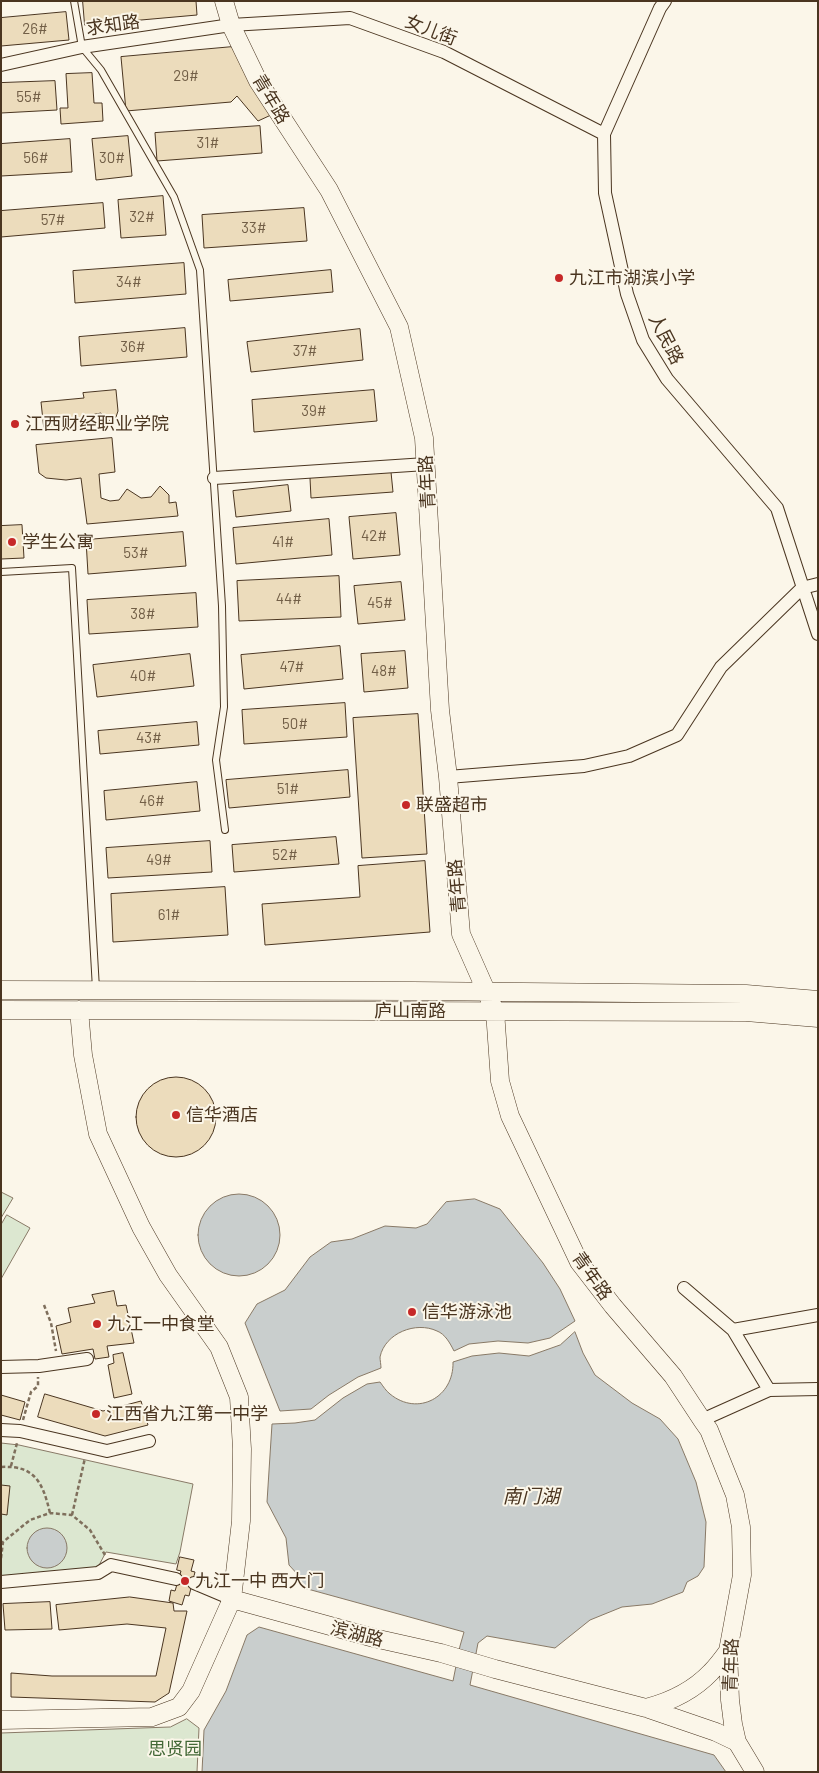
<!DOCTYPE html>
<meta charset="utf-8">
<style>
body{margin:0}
#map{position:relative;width:819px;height:1773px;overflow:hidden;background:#fbf6e9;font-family:Barlow,sans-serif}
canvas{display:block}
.frame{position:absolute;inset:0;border:2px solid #4a3520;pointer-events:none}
</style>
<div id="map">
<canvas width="819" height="1773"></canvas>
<div class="frame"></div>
</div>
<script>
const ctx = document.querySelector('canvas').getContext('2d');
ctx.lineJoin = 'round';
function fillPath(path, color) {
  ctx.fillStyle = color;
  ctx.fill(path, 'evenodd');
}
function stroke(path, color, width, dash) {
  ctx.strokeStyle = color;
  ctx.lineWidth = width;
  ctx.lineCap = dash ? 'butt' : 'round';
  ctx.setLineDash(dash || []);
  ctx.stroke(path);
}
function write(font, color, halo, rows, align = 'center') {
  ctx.font = font + ' Barlow,"Noto Sans SC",sans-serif';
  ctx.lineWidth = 4;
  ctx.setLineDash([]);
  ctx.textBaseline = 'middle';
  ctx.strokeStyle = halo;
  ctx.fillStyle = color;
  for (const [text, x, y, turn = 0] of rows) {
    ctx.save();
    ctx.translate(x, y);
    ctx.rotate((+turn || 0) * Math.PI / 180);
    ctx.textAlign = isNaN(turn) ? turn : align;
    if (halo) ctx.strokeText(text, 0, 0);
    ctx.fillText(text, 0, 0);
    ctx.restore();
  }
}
const green = new Path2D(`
 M1,1192L13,1198L1,1218Z
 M7,1215L30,1228L1,1279V1225Z
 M1,1443L19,1445L193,1484L180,1552L176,1564L106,1552L97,1569L1,1576Z
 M187,1719L199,1728L197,1772H1V1733L170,1727Z`);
const water = new Path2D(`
 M198 1235a41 41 0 1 1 82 0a41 41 0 1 1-82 0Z
 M475,1199L500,1209L543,1263L560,1289L575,1321L550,1338L528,1343L498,1341L469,1344L454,1351C450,1343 445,1334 437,1331C416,1321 385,1333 380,1357C380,1360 381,1365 381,1368L358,1377L329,1395L311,1409L280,1411L245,1323L257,1304L285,1290L310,1257L331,1242L352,1239L385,1226L416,1228L427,1224L446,1202Z
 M575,1332L583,1353L595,1375L632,1403L660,1419L678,1439L696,1482L706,1522L704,1567L698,1576L687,1582L683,1592L652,1604L622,1607L590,1620L555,1648L487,1636L478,1643L470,1685L714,1755L726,1772H202L204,1730L226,1691L247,1635L259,1627L453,1681L460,1646L464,1632L304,1588L300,1577L289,1565L286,1538L267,1502L272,1424L295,1423L315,1420L343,1398L367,1384L380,1382C383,1386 386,1391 390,1394C418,1417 454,1397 453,1362L472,1356L499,1353L529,1356L560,1345Z
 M27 1548a20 20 0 1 1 40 0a20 20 0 1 1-40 0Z`);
const building = new Path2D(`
 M83,1H196L197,15L85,25Z
 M66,12L69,40L1,46V18Z
 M232,47L271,115L258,121L237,96L231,102L126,111L121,57Z
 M92,73L94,103H102L103,121L61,124L60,108H68L66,74Z
 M55,81L57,110L1,113V83Z
 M260,126L262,153L157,161L155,133Z
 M128,136L132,176L96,180L92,139Z
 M70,139L72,172L1,176V144Z
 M163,196L166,235L121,238L118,200Z
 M103,203L105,228L1,237V211Z
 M304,208L307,241L204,248L202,215Z
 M184,263L186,294L75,303L73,271Z
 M331,270L333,292L230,301L228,280Z
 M185,328L187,357L81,366L79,337Z
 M360,329L363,360L251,372L247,342Z
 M116,390L118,411L115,420L105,421L101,413L86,416L87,426L44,430L41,402L84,398L83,393Z
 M374,390L377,421L254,432L252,400Z
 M112,438L115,472L99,474L101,498L110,501L119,500L127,489L141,498L151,497L160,486L169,495V503L176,502L178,516L87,524L81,478L66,480L46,478L39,473L36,445Z
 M391,472L393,492L311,498L310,478Z
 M288,485L291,511L236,517L233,491Z
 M396,513L400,555L353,559L349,517Z
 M329,519L332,555L236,564L233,528Z
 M22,525L24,558L1,559V526Z
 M183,532L186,566L88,574L86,540Z
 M339,576L341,617L239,621L237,581Z
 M401,582L405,620L358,624L354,586Z
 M196,593L198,627L89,634L87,600Z
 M340,646L343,679L244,689L241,655Z
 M405,651L408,688L364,692L361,654Z
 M190,654L194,686L97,697L93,665Z
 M345,703L347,737L244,744L242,710Z
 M418,714L427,854L362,858L353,718Z
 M197,722L199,745L100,754L98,731Z
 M348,770L350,797L229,808L226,780Z
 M197,782L200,811L106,820L104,791Z
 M336,837L339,864L234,872L232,845Z
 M210,841L212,872L108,878L106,848Z
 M425,861L430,932L265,945L262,904L360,897L358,866Z
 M225,887L228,935L113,942L111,894Z
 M136 1117a40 40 0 1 1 80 0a40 40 0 1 1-80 0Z
 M114,1291L117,1306L126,1305L134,1343L107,1346L109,1357L95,1359L93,1349L62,1354L56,1326L71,1322L68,1308L95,1303L92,1295Z
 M123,1353L132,1394L114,1398L108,1365L114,1363L113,1355Z
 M45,1394L103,1411L141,1401L148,1425L105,1436L38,1417Z
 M1,1395L25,1402L20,1420L1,1415Z
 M1,1485L10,1486L7,1515L1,1514Z
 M180,1557L194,1560L191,1571L195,1572L189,1596L185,1595L182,1605L169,1601L171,1590L175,1591L181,1571L177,1570Z
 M130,1597L173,1603L174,1611H187L169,1693L155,1702L11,1697V1673L52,1676H156L166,1628L127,1624L59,1630L56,1605Z
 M50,1602L52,1629L5,1630L3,1604Z`);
const path = new Path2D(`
 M44,1305L51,1323L56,1351
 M23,1420L31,1392L38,1386V1377
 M11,1466L17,1443
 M1,1467C36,1465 43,1484 50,1513
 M72,1515L85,1458
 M1,1558L3,1542L30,1520L50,1513L72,1515L90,1530L105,1555`);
const lane = new Path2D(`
 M74,1L82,47L101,70L174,197L200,270L222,606L224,707L216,760L225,830
 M1,572L72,568L96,989`);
const street = new Path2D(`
 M665,1L660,8L604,134L605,193L627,294L643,340L667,379L777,508L818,634
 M1,65L82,47L231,25L350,18L444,52L604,134
 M214,478L426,464
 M448,777L584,766L629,756L677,735L721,667L802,588L818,584
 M684,1288L733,1330L769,1390
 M733,1330L818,1315
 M1,1367L39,1366L87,1359
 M702,1420L769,1390L818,1389
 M1,1430L20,1431L107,1451L149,1441
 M1,1582L98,1573L111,1565L176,1579
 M194,1583L232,1599`);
const secondary = new Path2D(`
 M224,1L231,25L258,81L329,190L399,327L424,438L440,710L448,777L461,934L495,1011L500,1081L510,1116L579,1262L613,1306L673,1376L702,1420L709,1430L735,1495L741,1527L742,1575L728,1651L730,1700L733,1724L737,1742
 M1,990L412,991L746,994L818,1000
 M1,1010L746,1012L818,1018
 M79,1010L83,1055L98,1134L141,1227L168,1275L219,1347L239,1397L242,1449L241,1521L232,1599
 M646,1708C669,1702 694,1690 711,1672C717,1666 723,1658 728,1651
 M1,1720L152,1717L179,1707L191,1691L232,1599L374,1638L441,1653L495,1669L646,1708L716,1732L737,1742L755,1772`);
const markers = [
 [559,278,5,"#c62828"],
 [15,424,5,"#c62828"],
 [12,542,5,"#c62828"],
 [406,805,5,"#c62828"],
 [176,1115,5,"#c62828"],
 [412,1312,5,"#c62828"],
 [97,1324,5,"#c62828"],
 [96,1414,5,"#c62828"],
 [185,1581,5,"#c62828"]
];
const numberNames = [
 ["26#",35,29],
 ["29#",186,76],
 ["55#",29,97],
 ["31#",208,143],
 ["56#",36,158],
 ["30#",112,158],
 ["32#",142,217],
 ["57#",53,220],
 ["33#",254,228],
 ["34#",129,282],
 ["36#",133,347],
 ["37#",305,351],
 ["39#",314,411],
 ["42#",374,536],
 ["41#",283,542],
 ["53#",136,553],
 ["44#",289,599],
 ["45#",380,603],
 ["38#",143,614],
 ["47#",292,667],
 ["48#",384,671],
 ["40#",143,676],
 ["50#",295,724],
 ["43#",149,738],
 ["51#",288,789],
 ["46#",152,801],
 ["52#",285,855],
 ["49#",159,860],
 ["61#",169,915]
];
const streetNames = [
 ["求知路",113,25,-8],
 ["女儿街",431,30,21],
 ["青年路",271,99,59],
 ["人民路",666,339,63],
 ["青年路",427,482,-93],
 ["青年路",457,886,-95],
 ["庐山南路",410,1011],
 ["青年路",592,1276,55],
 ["滨湖路",357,1634,14],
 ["青年路",731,1665,-88]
];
const poiNames = [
 ["九江市湖滨小学",569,278],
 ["江西财经职业学院",25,424],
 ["学生公寓",22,542],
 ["联盛超市",416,805],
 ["信华酒店",186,1115],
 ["信华游泳池",422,1312],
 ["九江一中食堂",107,1324],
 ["江西省九江第一中学",106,1414],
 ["九江一中 西大门",195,1581]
];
const parkNames = [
 ["思贤园",175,1749]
];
const waterNames = [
 ["南门湖",531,1497]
];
fillPath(green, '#dce7d0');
stroke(green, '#887966', 1);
fillPath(water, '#c9cecd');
stroke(water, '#887966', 1);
fillPath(building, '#ecdcbc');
stroke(building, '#4a3520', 1);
stroke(lane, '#4a3520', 8);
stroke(street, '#4a3520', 14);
stroke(secondary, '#4a3520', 19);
stroke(path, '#7f6f5c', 2.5, [4, 2.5]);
stroke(lane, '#fbf6e9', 6);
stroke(street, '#fbf6e9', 12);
stroke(secondary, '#fbf6e9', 18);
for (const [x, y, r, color] of markers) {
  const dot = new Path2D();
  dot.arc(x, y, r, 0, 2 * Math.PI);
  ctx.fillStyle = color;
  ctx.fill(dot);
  stroke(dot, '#fbf6e9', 2);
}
write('15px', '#725f47', null, numberNames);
write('18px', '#4a3520', '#fbf6e9', streetNames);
write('18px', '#4a3520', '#fbf6e9', poiNames, 'left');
write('18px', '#436837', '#fbf6e9', parkNames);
write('italic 19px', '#4a3520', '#fbf6e9', waterNames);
</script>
